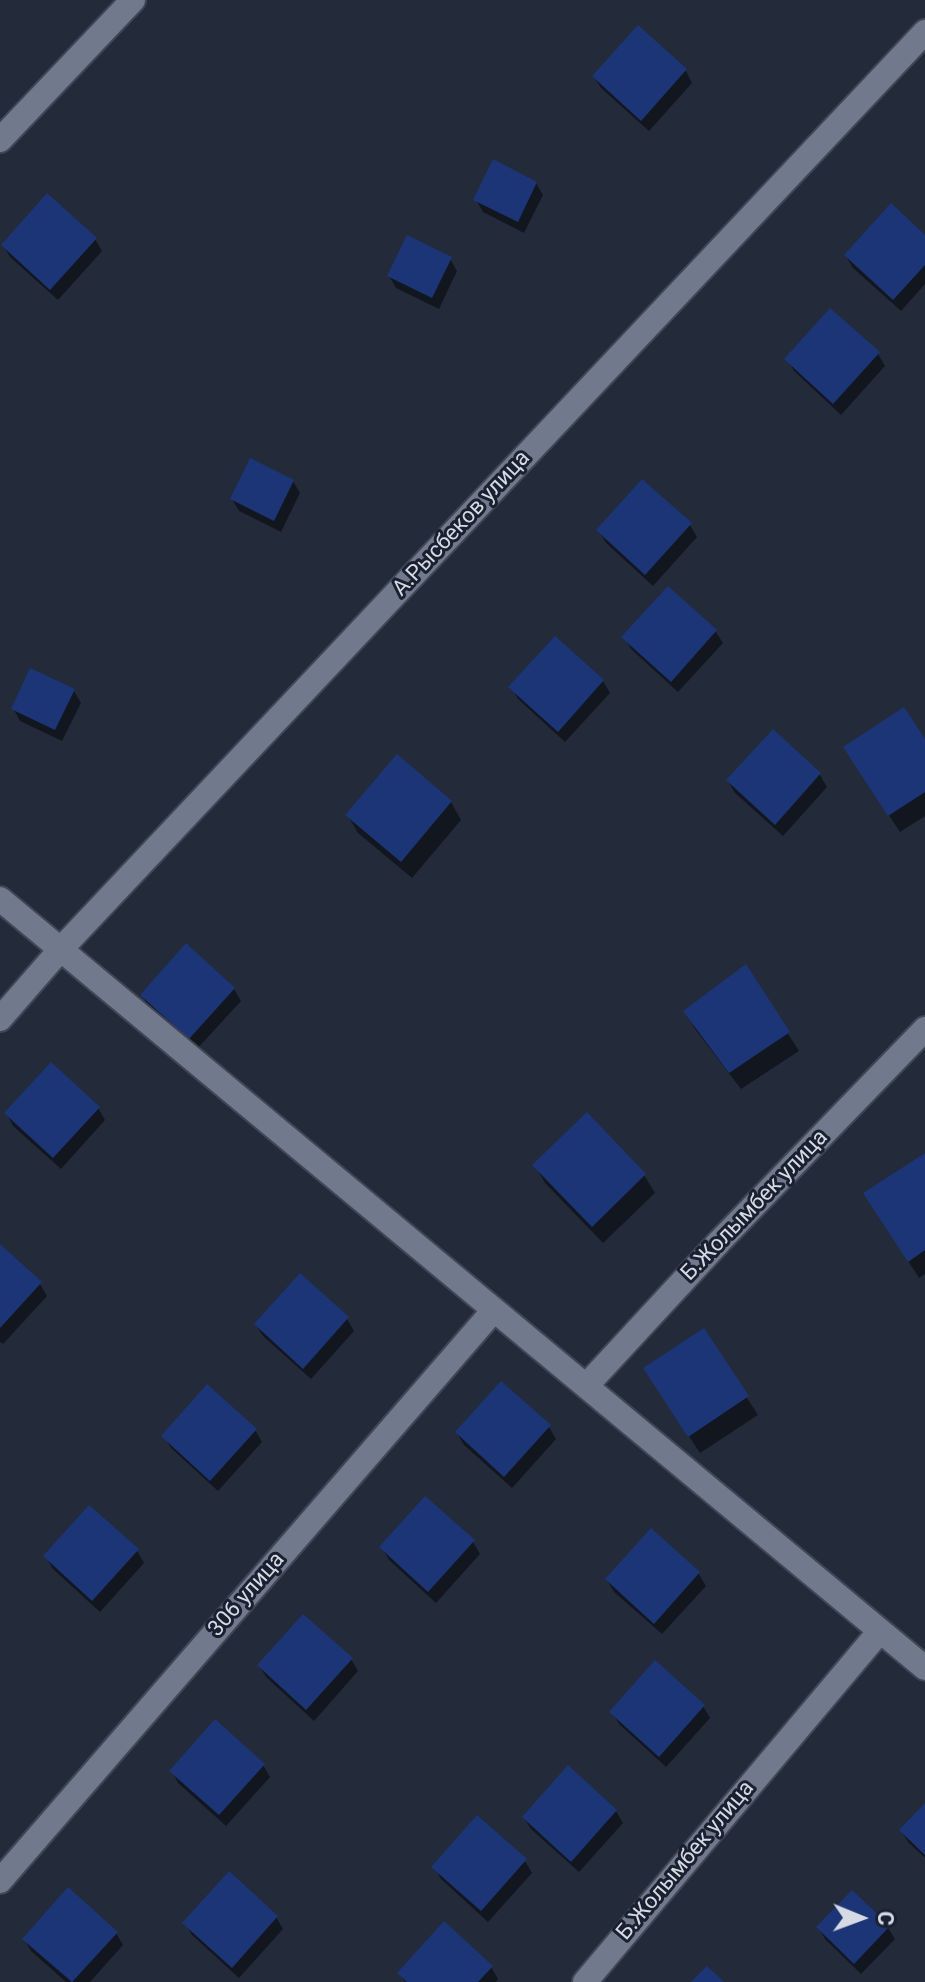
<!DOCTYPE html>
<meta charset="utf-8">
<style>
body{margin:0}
#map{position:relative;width:925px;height:1982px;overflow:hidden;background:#232a3a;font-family:Roboto,sans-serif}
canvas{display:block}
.north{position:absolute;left:821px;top:1878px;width:80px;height:80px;-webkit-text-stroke:6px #192030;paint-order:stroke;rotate:91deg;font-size:22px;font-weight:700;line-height:32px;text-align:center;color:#d5dae5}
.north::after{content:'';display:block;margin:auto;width:28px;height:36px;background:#d5dae5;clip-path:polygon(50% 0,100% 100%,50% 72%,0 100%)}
</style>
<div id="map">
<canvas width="925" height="1982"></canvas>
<div class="north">С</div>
</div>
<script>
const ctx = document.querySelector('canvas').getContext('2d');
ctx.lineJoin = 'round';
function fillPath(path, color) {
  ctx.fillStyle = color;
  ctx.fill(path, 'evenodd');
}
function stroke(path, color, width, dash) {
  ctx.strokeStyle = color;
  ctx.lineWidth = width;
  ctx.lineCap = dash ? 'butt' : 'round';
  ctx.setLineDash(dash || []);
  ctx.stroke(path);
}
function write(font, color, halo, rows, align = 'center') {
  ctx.font = font + ' Roboto,sans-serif';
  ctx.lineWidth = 6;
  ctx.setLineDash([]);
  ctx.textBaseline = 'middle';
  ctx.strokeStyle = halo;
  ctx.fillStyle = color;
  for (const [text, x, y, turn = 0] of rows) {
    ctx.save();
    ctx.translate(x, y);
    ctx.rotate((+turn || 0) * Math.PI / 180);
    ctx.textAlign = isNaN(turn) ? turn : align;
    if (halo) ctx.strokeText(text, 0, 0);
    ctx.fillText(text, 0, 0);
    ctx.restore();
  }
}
const shadow = new Path2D(`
 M686,71L692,83L649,131L601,88L594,77Z
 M536,183L543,195L524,233L483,212L476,200Z
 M925,237V284L901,311L853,268L846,256Z
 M95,239L102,251L58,300L10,257L3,245Z
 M450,259L457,271L439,309L396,288L389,276Z
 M878,354L885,366L841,415L794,371L787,359Z
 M293,481L300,493L281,532L239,511L232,499Z
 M690,525L697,537L653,586L606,543L599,531Z
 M668,588L716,632L723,643L678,692L631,649L624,637Z
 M603,681L610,693L565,742L518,699L511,687Z
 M74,691L81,703L62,741L20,721L13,708Z
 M773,732L820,775L827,787L783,836L735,793L728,781Z
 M925,742V816L900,832L856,766Z
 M451,802L461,820L412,878L358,833L348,816Z
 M745,967L799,1051L741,1089L695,1029L685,1011Z
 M234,989L241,1001L196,1050L149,1007L142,995Z
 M98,1108L105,1120L61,1169L13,1126L7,1114Z
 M925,1158V1274L919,1278L876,1211Z
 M535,1166L644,1175L655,1193L603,1243L545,1183Z
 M0,1247L40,1284L47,1296L3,1344L0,1342Z
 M347,1319L354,1331L311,1379L263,1336L256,1325Z
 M704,1331L758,1415L700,1453L656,1386Z
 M549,1427L556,1439L512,1488L464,1445L457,1433Z
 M255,1430L262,1442L218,1491L171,1448L164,1436Z
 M651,1531L699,1574L706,1586L662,1634L614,1592L607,1580Z
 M473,1542L480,1554L436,1603L389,1560L382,1548Z
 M137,1551L144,1563L100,1612L53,1569L46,1557Z
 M351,1659L358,1671L314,1721L266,1677L259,1665Z
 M703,1706L710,1718L666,1767L619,1724L612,1712Z
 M263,1765L270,1777L226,1826L178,1783L172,1771Z
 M925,1806V1858L908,1842L901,1830Z
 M616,1811L623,1823L579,1872L531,1829L524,1818Z
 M525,1861L532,1873L488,1922L441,1879L434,1867Z
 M276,1917L283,1929L239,1978L192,1935L185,1923Z
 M818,1927L888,1928L895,1939L861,1974L825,1939Z
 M116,1933L123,1945L90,1982H66L31,1951L24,1939Z
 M491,1967L498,1979L496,1982H405L400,1973Z`);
const building = new Path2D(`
 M638,25L687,69L641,121L592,76Z
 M493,159L537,182L518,222L473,200Z
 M47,193L97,238L50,290L1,245Z
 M891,203L925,235V265L893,300L844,255Z
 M407,235L452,257L432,298L387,276Z
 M830,308L880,352L833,404L784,359Z
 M250,458L294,480L274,521L230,499Z
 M642,479L692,523L645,575L596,530Z
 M668,586L717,630L671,682L621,637Z
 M555,636L604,680L558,732L508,687Z
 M30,668L75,689L55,730L11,709Z
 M904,707L925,739V792L888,816L843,747Z
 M773,729L821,773L775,825L726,780Z
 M397,754L452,801L401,862L345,815Z
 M186,943L235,988L189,1039L140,995Z
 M746,964L790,1032L729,1073L683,1011Z
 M51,1062L100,1107L53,1158L4,1113Z
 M587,1112L646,1174L592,1227L532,1165Z
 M925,1153V1250L908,1262L863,1193Z
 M0,1244L42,1282L0,1328Z
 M300,1273L349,1317L303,1369L254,1324Z
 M704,1328L749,1396L688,1437L643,1368Z
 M501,1381L551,1425L504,1477L455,1432Z
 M207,1384L257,1429L210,1481L161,1436Z
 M425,1496L475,1540L428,1592L379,1547Z
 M89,1505L139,1549L92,1601L43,1556Z
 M651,1528L700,1572L654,1624L605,1579Z
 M303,1614L353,1658L306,1710L257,1665Z
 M655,1660L705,1705L659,1757L609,1712Z
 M215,1719L265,1764L219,1815L169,1771Z
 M568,1765L617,1810L571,1862L522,1817Z
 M925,1803V1855L899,1830Z
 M477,1815L527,1859L481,1911L431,1867Z
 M229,1871L278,1916L232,1968L182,1923Z
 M68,1887L118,1932L72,1982L22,1939Z
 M852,1890L890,1926L854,1964L816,1927Z
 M444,1921L493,1966L478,1982H407L397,1973Z
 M707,1966L724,1982H691Z`);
const street = new Path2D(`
 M0,140L133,0
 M0,899L925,1668
 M0,1019L60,950L925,32
 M586,1386L720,1241L925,1029
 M0,1881L494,1310
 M585,1982L880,1631`);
const streetNames = [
 ["А.Рысбеков улица",462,524,-47],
 ["Б.Жолымбек улица",755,1206,-46],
 ["306 улица",247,1595,-49],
 ["Б.Жолымбек улица",686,1861,-50]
];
fillPath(shadow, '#0007');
fillPath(building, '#1c3577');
stroke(street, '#404654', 28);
stroke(street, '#717a8d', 24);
write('22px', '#d5dae5', '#192030', streetNames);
</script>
